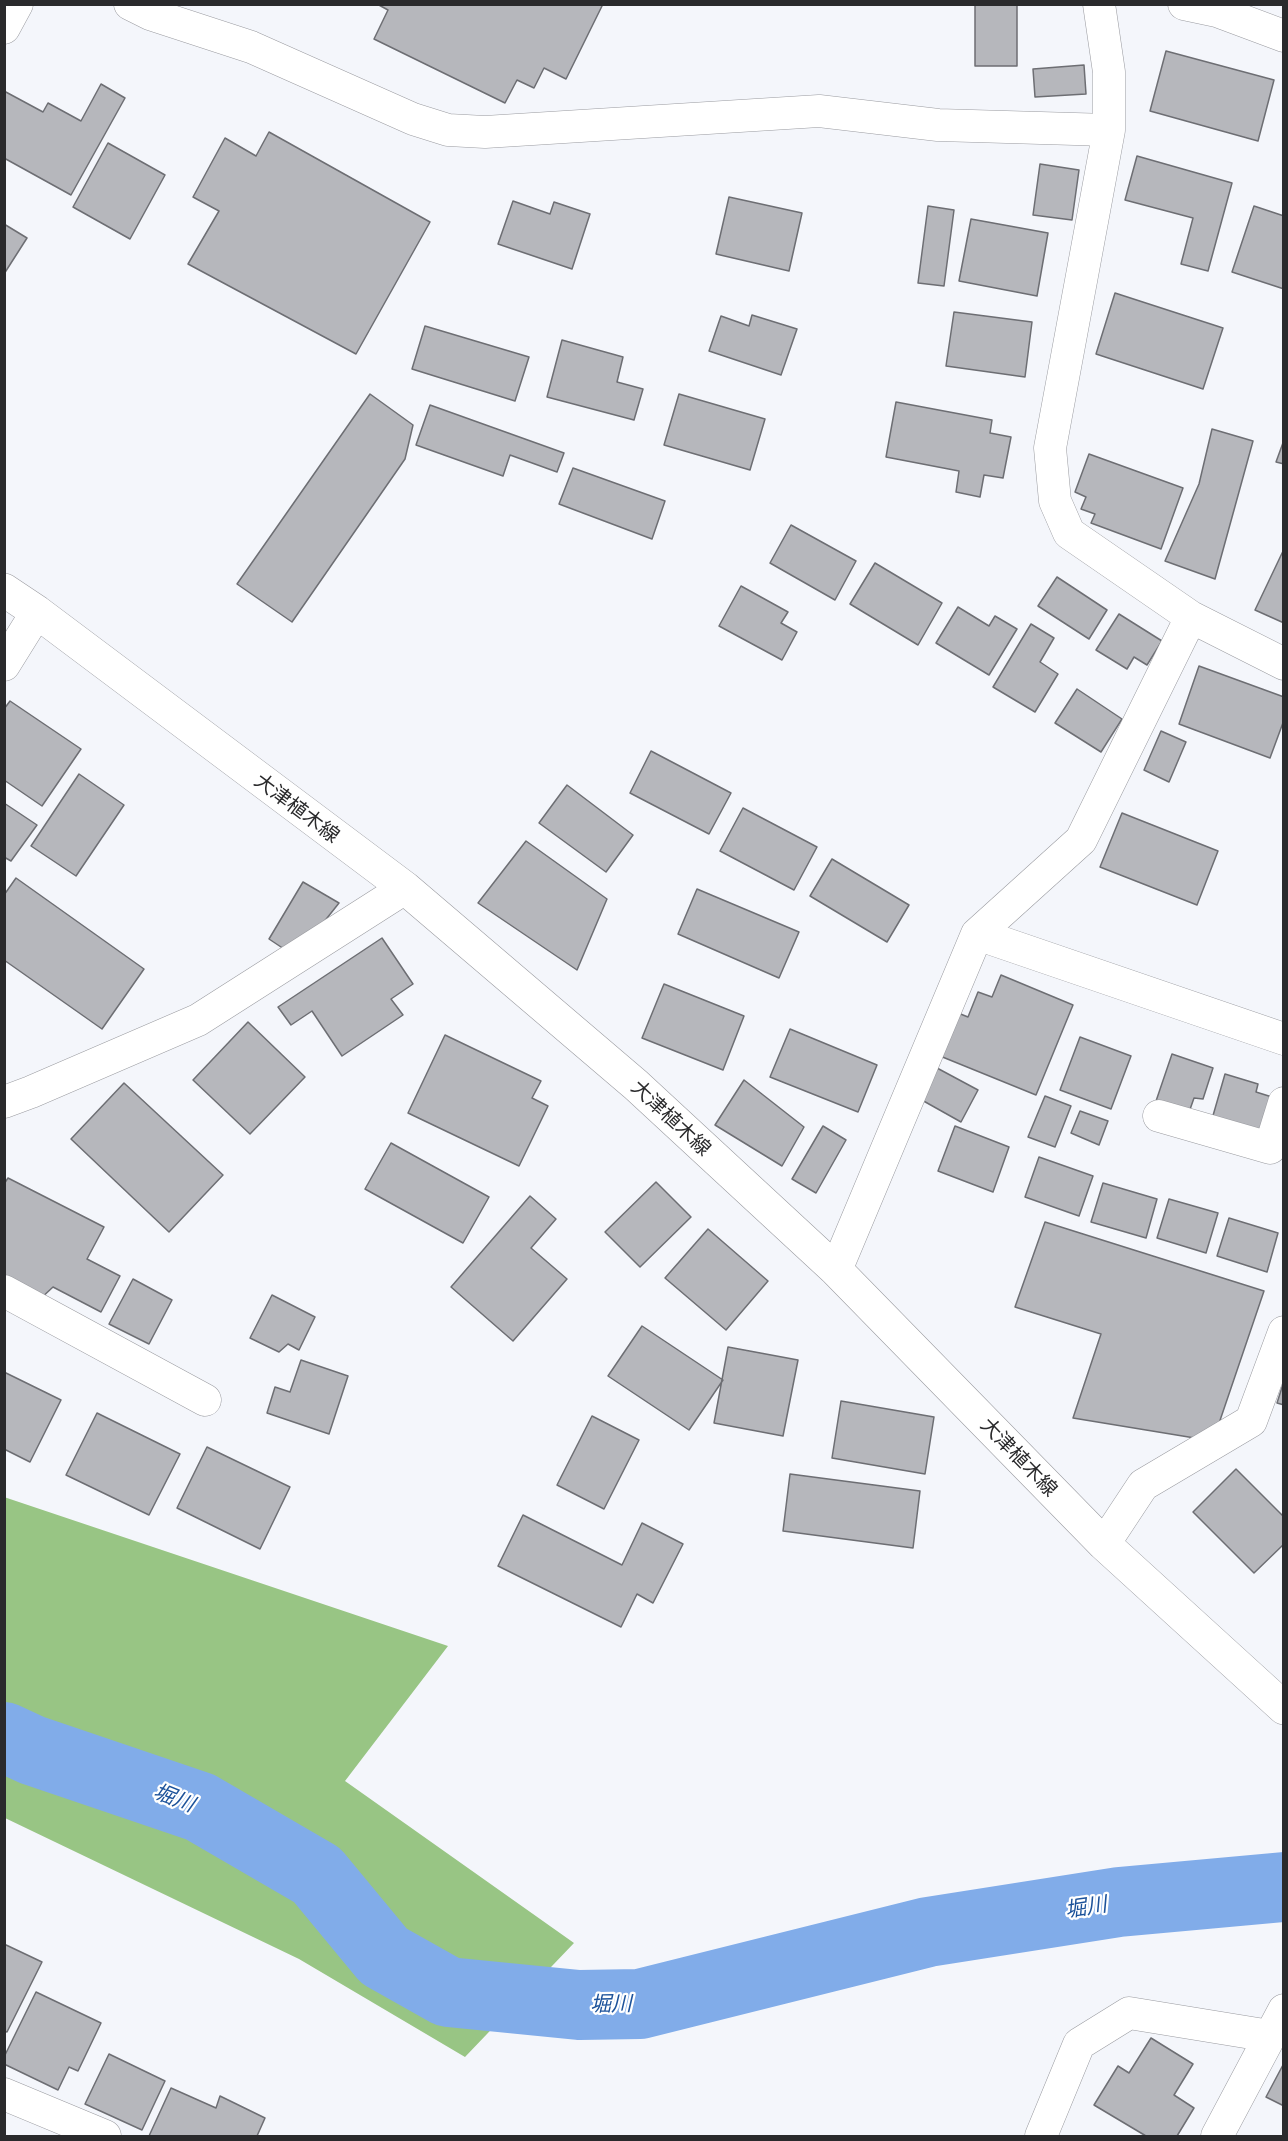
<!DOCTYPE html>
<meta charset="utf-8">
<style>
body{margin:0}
#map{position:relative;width:1288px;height:2141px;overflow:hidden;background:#f4f6fb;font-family:Barlow,sans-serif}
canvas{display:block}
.frame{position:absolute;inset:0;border:6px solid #2a2a2c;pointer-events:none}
</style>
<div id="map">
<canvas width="1288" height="2141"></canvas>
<div class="frame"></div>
</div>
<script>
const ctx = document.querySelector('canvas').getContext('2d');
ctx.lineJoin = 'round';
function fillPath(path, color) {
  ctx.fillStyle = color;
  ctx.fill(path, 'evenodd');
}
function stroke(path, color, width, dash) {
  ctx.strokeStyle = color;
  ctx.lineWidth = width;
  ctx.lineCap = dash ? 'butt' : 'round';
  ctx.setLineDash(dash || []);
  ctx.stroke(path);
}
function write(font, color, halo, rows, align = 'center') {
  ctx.font = font + ' Barlow,"Noto Sans JP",sans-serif';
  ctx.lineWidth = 4.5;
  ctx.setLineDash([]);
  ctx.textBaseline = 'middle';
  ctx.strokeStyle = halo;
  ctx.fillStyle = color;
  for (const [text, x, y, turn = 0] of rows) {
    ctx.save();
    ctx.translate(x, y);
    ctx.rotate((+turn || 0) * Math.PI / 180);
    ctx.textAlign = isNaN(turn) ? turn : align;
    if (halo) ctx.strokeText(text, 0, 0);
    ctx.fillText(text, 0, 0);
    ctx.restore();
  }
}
const forest = new Path2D(`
 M4,1497L448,1646L345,1781L574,1943L465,2057L299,1959L5,1818Z`);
const river = new Path2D(`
 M4,1737L32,1750L200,1807L317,1875L384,1956L448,1992L579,2005L640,2004L928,1932L1119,1902L1284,1887`);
const building = new Path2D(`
 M377,4H603L566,79L544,68L534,88L517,80L505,103L374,39L388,10Z
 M975,4H1017V66H975Z
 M1166,51L1274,80L1258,141L1150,111Z
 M1084,65L1086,94L1035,97L1033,69Z
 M101,84L125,98L71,195L4,158V91L43,112L48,103L81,121Z
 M269,132L430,222L356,354L188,264L219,211L193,197L225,138L256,156Z
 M108,143L165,175L130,239L73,207Z
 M1137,156L1232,183L1208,271L1181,264L1193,218L1125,200Z
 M1040,164L1079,170L1072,220L1033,215Z
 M729,197L802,213L789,271L716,254Z
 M513,201L550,214L554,202L590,214L572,269L498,244Z
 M928,206L954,210L944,286L918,283Z
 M1254,206L1284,216V289L1232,272Z
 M971,219L1048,233L1037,296L959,281Z
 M4,224L27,238L4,274Z
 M1115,293L1223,328L1203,389L1096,354Z
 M954,312L1032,322L1025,377L946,366Z
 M752,315L797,329L781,375L709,351L721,316L749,326Z
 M425,326L529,357L515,401L412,369Z
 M562,340L623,357L617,382L643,389L634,420L547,397Z
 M370,394L413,425L405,459L292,622L237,584Z
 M679,394L765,419L750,470L664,445Z
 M896,402L992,420L990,433L1011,437L1003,478L984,475L980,497L956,492L959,471L886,457Z
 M430,405L564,453L557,472L510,455L503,476L416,445Z
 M1212,429L1253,441L1215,579L1165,561L1199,484Z
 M1284,440V464L1276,462Z
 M1089,454L1183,488L1161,549L1091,523L1095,514L1081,509L1086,497L1075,492Z
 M573,468L665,501L652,539L559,504Z
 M791,525L856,561L835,600L770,563Z
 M1284,549V623L1255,610Z
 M875,563L942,603L918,645L850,604Z
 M1057,577L1107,610L1089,639L1038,606Z
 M741,586L788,612L781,623L797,632L782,660L719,626Z
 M958,607L989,626L995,616L1017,629L989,675L936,643Z
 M1119,614L1162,641L1147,665L1134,657L1127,669L1096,650Z
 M1031,624L1054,638L1040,662L1058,674L1035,712L993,687Z
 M1199,666L1284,697V720L1270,758L1179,724Z
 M1077,689L1122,719L1101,752L1055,723Z
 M10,701L81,749L42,806L4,780V709Z
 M1161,731L1186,742L1169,782L1144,770Z
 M651,751L731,793L709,834L630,793Z
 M79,774L124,805L76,876L31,846Z
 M567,785L633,835L606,872L539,823Z
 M4,803L37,825L11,861L4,857Z
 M743,808L817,847L794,890L720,851Z
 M1122,813L1218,851L1197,905L1100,867Z
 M526,841L607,899L577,970L478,903Z
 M832,859L909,905L887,942L810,896Z
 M16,878L144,969L102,1029L4,960V895Z
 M303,882L339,903L296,957L269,939Z
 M697,889L799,932L779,978L678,934Z
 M382,938L413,984L391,999L403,1015L342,1056L312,1011L291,1025L278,1007Z
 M1001,975L1073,1005L1036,1095L940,1056L958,1013L968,1017L978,992L992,997Z
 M664,984L744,1016L723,1070L642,1038Z
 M248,1022L305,1077L250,1134L193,1080Z
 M790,1029L877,1065L858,1112L770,1077Z
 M445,1035L541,1081L532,1098L548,1106L519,1166L408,1113Z
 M1080,1037L1131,1056L1111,1109L1060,1090Z
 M1172,1054L1213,1068L1203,1099L1194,1098L1187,1118L1154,1107Z
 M937,1068L978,1090L961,1122L920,1099Z
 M1225,1074L1258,1084L1256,1092L1272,1097L1258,1141L1210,1126Z
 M744,1080L804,1127L782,1166L715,1125Z
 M124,1083L223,1175L169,1232L71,1139Z
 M1045,1096L1071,1106L1055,1147L1028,1137Z
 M1080,1111L1108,1121L1099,1145L1071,1133Z
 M823,1126L846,1140L816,1193L792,1179Z
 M955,1126L1009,1147L993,1192L938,1171Z
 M391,1143L489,1197L463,1243L365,1189Z
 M1039,1157L1093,1176L1079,1216L1025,1197Z
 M8,1178L104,1227L87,1259L120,1276L101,1312L53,1287L38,1301L4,1284V1184Z
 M656,1182L691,1217L640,1267L605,1232Z
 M1103,1183L1157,1199L1146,1238L1091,1222Z
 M530,1196L556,1219L531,1248L567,1279L513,1341L451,1287Z
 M1169,1199L1218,1213L1206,1253L1157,1238Z
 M1229,1218L1278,1233L1267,1272L1217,1256Z
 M1045,1222L1264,1291L1213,1441L1073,1418L1101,1334L1015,1307Z
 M708,1229L768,1281L726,1330L665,1278Z
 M133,1279L172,1300L149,1344L109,1324Z
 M272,1295L315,1317L299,1350L288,1344L279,1352L250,1338Z
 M642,1326L723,1380L689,1430L608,1376Z
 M728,1347L798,1360L783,1436L714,1423Z
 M301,1360L348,1376L329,1434L267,1413L275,1387L290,1392Z
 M4,1372L61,1400L30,1462L4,1449Z
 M1284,1381V1405L1277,1403Z
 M841,1401L934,1417L925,1474L832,1458Z
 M97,1413L180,1454L149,1515L66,1475Z
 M592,1416L639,1440L604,1509L557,1485Z
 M207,1447L290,1487L260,1549L177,1508Z
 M1236,1469L1284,1517V1544L1254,1573L1193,1512Z
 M790,1474L920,1491L913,1548L783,1531Z
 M523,1515L622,1565L642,1523L683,1544L653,1603L637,1594L621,1627L498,1566Z
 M4,1944L42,1962L7,2032L4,2031Z
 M36,1992L101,2023L78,2071L69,2067L58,2090L4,2064V2057Z
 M1151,2038L1193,2064L1174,2095L1194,2108L1177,2136H1146L1094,2105L1118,2066L1129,2073Z
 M109,2054L165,2081L142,2130L85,2104Z
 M1284,2063V2106L1266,2097Z
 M171,2088L216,2108L220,2096L265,2118L257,2136H149Z`);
const street = new Path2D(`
 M130,4L150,14L251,47L413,119L448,130L485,132L819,111L938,125L1109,130
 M1099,4L1109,72V130L1050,448L1055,501L1069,533L1191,617L1284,664
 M1184,4L1217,11L1284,36
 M4,28L17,4
 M4,665L37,612
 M977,934L1284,1039
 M4,1102L31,1092L198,1020L405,888
 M1159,1116L1270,1148L1284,1103
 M836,1270L977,934L1081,840L1191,617
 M4,1291L205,1400
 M1104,1544L1143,1485L1251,1421L1284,1332
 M4,2094L105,2136
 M1041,2136L1079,2044L1129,2013L1270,2036
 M1217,2136L1284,2010`);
const primary = new Path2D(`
 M4,590L37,612L405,888L636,1085L836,1270L1104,1544L1284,1708`);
const streetNames = [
 ["大津植木線",297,808,37],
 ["大津植木線",671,1118,43],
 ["大津植木線",1019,1457,46]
];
const waterNames = [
 ["堀川",174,1798,21],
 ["堀川",1086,1907,-9],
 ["堀川",611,2004,-1]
];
fillPath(forest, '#98c584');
stroke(river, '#81ace9', 70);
fillPath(building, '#b6b7bc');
stroke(building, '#6d6e73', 1.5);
stroke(street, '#9a9ba0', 33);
stroke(primary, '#9a9ba0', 34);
stroke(street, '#fff', 32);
stroke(primary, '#fff', 33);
write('20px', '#2a2a2c', '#fff', streetNames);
write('italic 21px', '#1c529a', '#fff', waterNames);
</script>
